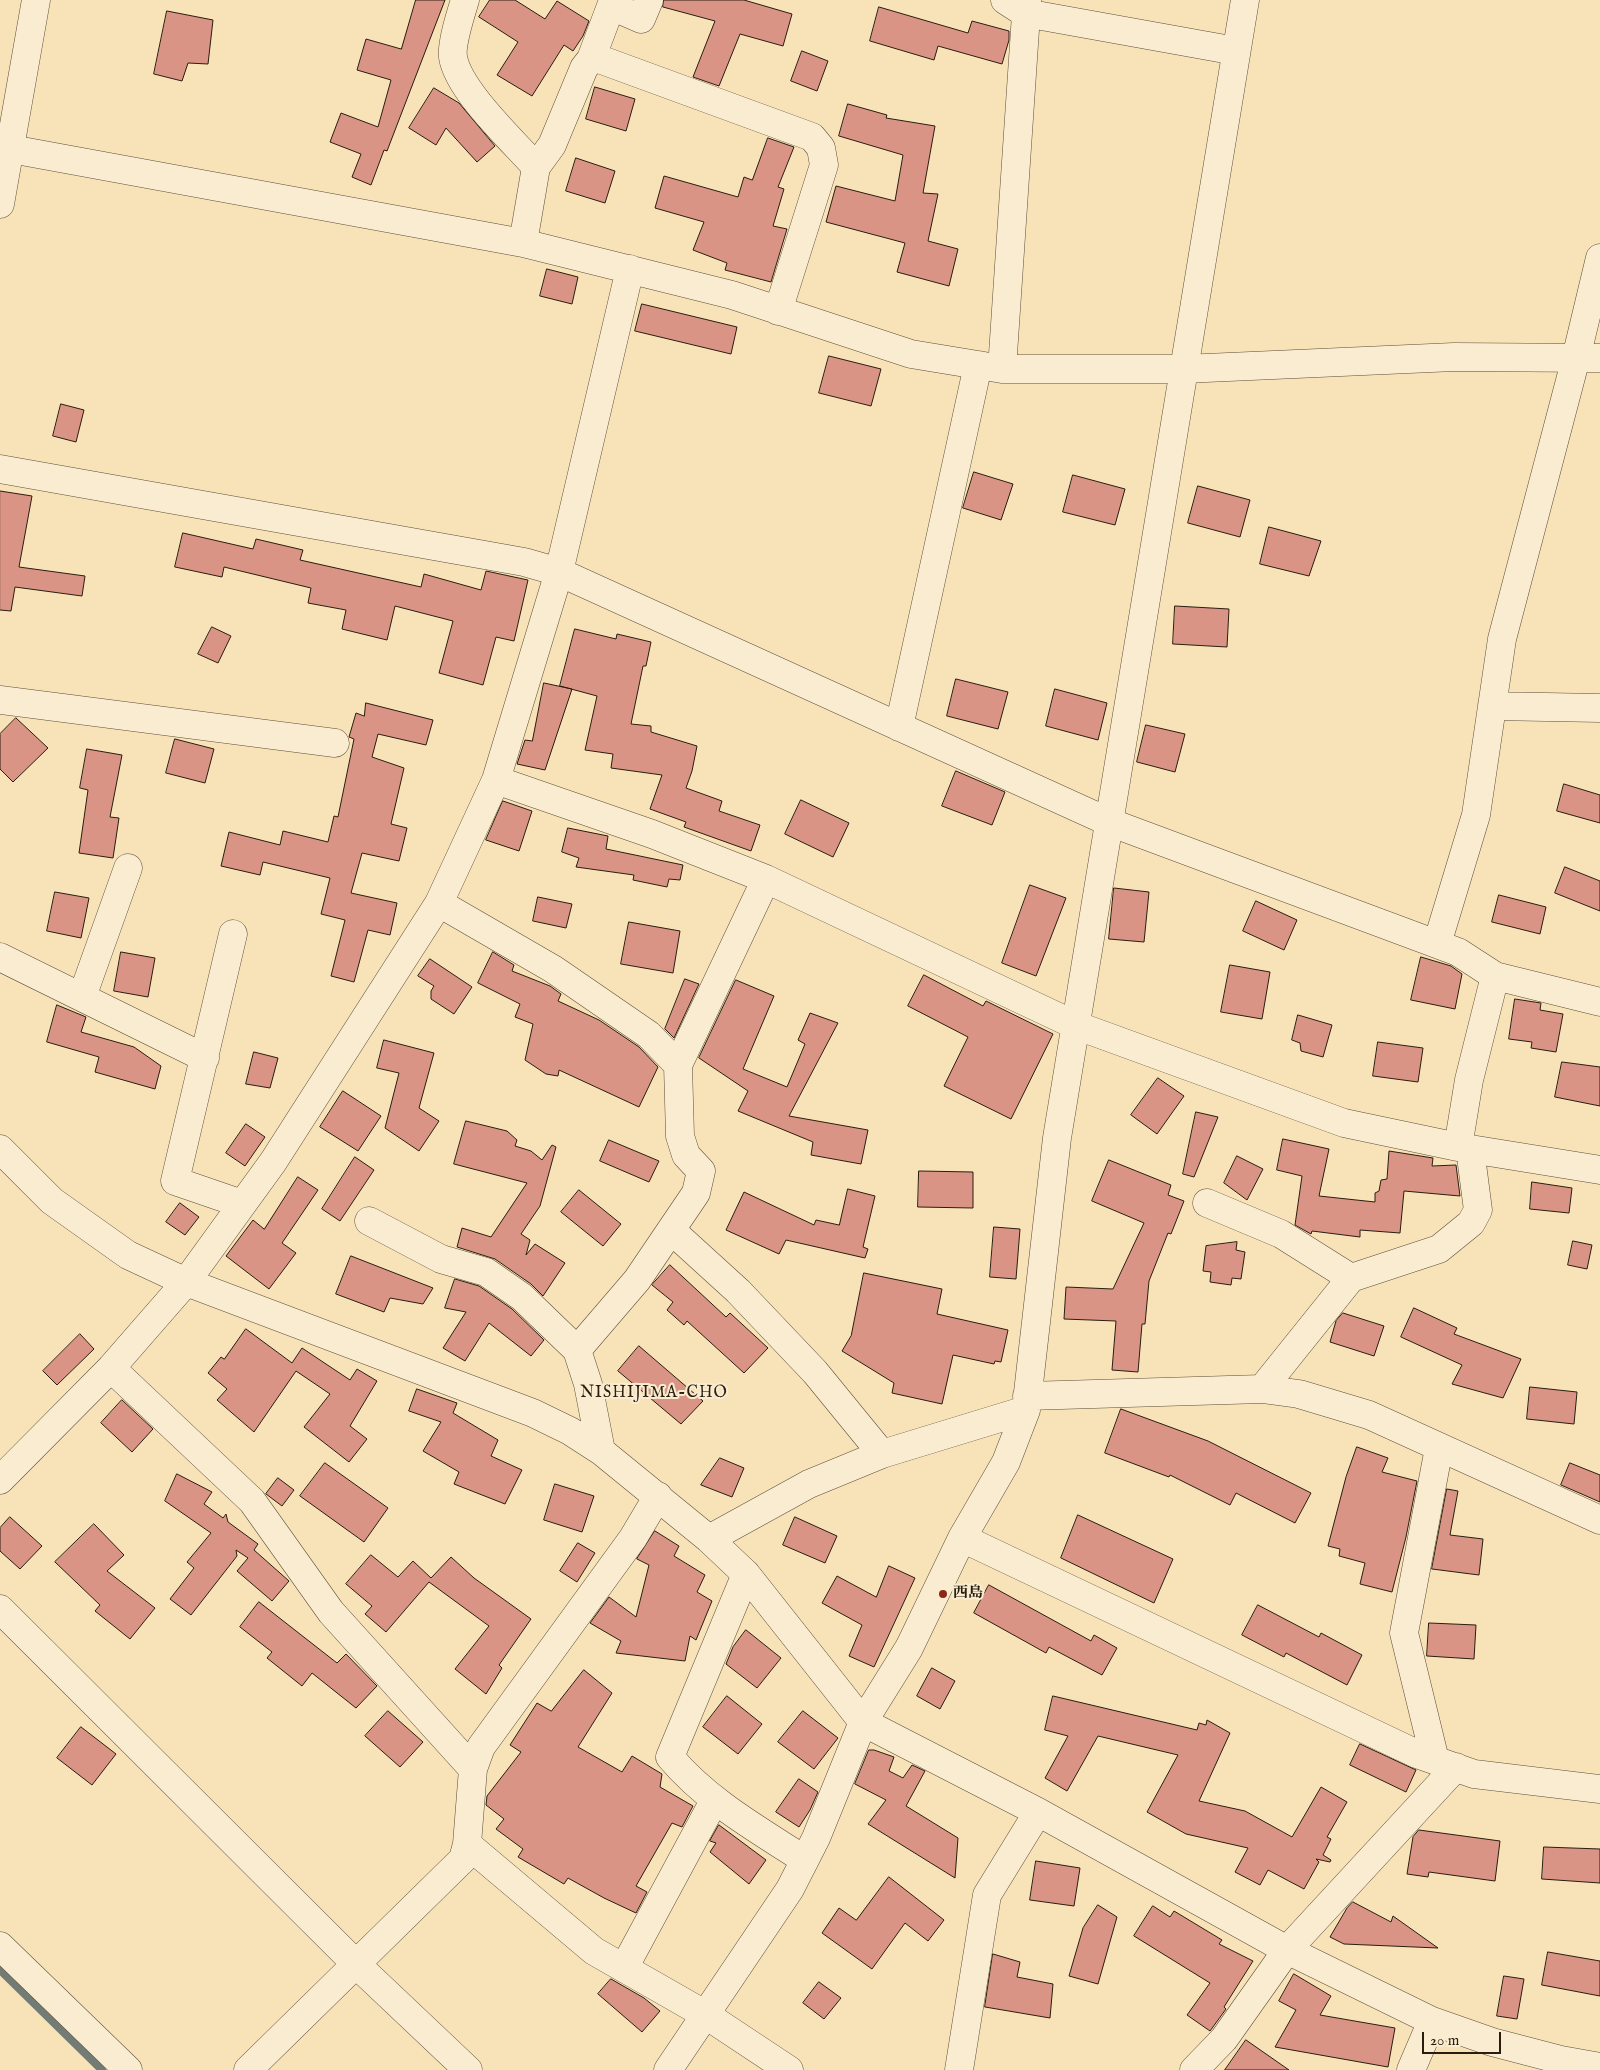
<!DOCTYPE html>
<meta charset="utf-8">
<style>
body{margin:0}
#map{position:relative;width:1600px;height:2070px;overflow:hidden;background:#f8e2b7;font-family:"IM FELL English",serif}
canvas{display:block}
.scale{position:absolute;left:1422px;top:2032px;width:79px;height:22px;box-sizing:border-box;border:2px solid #291d10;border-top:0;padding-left:6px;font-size:15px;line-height:18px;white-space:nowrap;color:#291d10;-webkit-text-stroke:4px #faecd0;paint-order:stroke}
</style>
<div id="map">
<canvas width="1600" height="2070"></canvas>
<div class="scale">20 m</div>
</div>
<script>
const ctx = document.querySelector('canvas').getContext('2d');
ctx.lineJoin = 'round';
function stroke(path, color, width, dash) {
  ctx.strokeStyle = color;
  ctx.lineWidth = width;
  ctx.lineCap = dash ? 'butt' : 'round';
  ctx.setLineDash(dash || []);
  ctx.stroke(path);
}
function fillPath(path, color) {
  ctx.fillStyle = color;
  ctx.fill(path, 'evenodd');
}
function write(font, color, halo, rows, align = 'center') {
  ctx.font = font + ' "IM FELL English","Noto Serif JP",serif';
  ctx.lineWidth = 4;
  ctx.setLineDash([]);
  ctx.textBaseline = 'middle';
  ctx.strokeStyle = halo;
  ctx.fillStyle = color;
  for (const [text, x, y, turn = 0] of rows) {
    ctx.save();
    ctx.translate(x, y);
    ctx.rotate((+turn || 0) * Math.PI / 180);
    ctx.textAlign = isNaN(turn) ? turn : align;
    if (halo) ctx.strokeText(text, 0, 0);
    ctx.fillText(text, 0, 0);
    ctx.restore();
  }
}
const stream = new Path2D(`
 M0,1970L102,2070`);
const building = new Path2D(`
 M416,0H445L387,151L384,150L371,185L352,177L361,154L330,142L341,113L378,127L391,80L357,70L366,39L401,49Z
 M490,0H515L545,19L557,1L589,21L583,36L573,51L564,45L532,96L497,75L518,42L479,17Z
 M664,0H744L792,14L783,46L740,34L719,86L693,77L715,21L663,7Z
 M879,7L968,33L972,21L1009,31V40L1002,64L938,46L934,60L870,41Z
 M167,11L213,20L208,64L188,63L182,81L154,74Z
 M802,51L828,61L817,91L791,81Z
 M595,87L635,99L626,131L586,119Z
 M434,88L459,103L495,146L477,162L446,128L436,145L409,128Z
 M848,104L887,115L886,118L935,126L923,193L938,194L928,241L958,249L949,286L897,272L905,243L826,222L836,186L895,201L903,155L839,136Z
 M768,138L794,147L778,187L784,189L773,226L787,229L771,282L725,270L727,263L693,250L704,222L655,208L664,176L738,197L744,177L752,180Z
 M576,158L615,171L605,203L566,191Z
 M547,269L578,277L572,304L540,296Z
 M642,304L737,327L731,354L635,331Z
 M829,356L881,369L871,406L819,393Z
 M61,404L84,410L76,442L53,436Z
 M974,472L1013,484L1001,520L963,508Z
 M1073,475L1125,489L1115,525L1063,512Z
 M1198,486L1250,500L1240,537L1188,523Z
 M0,491L32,496L19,567L85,576L82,596L15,587L11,611L0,610Z
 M1269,527L1321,541L1309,576L1260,564Z
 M183,533L253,549L256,539L303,550L300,560L421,587L424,574L481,590L486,571L528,580L514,641L496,637L483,685L439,673L453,621L395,606L387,640L342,629L346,610L308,603L311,588L224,567L222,577L175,567Z
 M1175,606L1229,609L1227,647L1173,644Z
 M212,627L231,636L218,663L198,654Z
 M575,629L616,639L617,634L651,642L646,666H643L631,724L651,726V732L697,746L692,771L686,788L722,801L719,811L760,825L751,851L684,827L686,822L650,809L662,775L611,768L613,754L585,750L597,696L560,686Z
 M956,679L1008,692L998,729L947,716Z
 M544,683L572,689L545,770L517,764L525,740L532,741Z
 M1055,689L1107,703L1098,740L1046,726Z
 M366,703L433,720L426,745L378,734L372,757L404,768L391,824L407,828L399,861L362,853L351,893L397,903L390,935L368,930L354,982L331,976L345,920L321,914L330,878L263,862L260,875L221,866L229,832L280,845L283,831L328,842L334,816L338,817L354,739L349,737L356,713L364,716Z
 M16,718L48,748L13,782L0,769V734Z
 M1146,725L1185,734L1175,772L1137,762Z
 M175,739L214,749L205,783L166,773Z
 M87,749L122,755L110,817L119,818L113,858L79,853L88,790L80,788Z
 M956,771L1005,792L992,825L942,806Z
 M1564,784L1600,795V823L1557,811Z
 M801,800L849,823L833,857L785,834Z
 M503,801L532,811L519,851L486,840Z
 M568,828L608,836L606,849L683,865L680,880L669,879L667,887L633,880L634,875L576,867L579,858L562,852Z
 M1565,867L1600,881V911L1555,893Z
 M1030,885L1066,898L1036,976L1002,963Z
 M1114,888L1149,892L1144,942L1109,939Z
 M55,892L89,898L81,938L47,931Z
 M1499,895L1546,907L1540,934L1492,922Z
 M538,897L572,904L566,928L533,921Z
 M1256,901L1297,920L1284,950L1243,931Z
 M629,922L680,931L673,973L621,964Z
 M121,952L155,958L148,997L114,991Z
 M493,952L514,965L512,971L550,986L561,994L558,1001L599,1020L639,1047L658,1067L639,1107L559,1070L558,1076L546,1074L525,1060L533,1024L515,1017L520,1004L478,983Z
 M1421,957L1451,966L1462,974L1455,1009L1411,1000Z
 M430,959L472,987L454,1014L431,999V991L434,986L418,976Z
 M1230,965L1270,972L1262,1019L1221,1012Z
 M924,975L983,1006L986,1001L1053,1034L1011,1119L944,1086L968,1037L908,1006Z
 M685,979L699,984L674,1038L665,1029Z
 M736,980L774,996L743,1069L787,1087L805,1044L798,1040L810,1013L838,1023L789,1116L868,1130L861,1164L811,1155L813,1142L738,1111L748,1091L699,1058Z
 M1515,999L1541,1003L1540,1010L1563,1014L1556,1052L1531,1048L1532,1042L1509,1039Z
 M57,1005L86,1017L81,1032L134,1047L161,1066L155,1089L95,1072L99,1057L47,1042Z
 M1298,1015L1332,1025L1323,1057L1301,1051L1300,1043L1292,1040Z
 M384,1040L434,1053L419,1108L439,1121L419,1151L385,1128L399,1073L377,1068Z
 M1378,1042L1423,1048L1418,1082L1373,1076Z
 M254,1052L278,1058L270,1088L246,1084Z
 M1562,1062L1600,1067V1106L1555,1097Z
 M1158,1078L1184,1096L1157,1134L1131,1115Z
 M343,1091L381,1116L358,1151L320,1127Z
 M1196,1112L1218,1117L1194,1177L1183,1174Z
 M466,1121L507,1131L517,1140L515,1146L531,1151L542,1160L552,1145L556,1147L540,1206L521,1234L530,1240L526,1255L535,1244L565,1263L543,1296L531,1284L495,1259L457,1247L462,1228L491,1237L527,1183L454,1164Z
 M246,1124L265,1137L245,1166L226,1153Z
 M1283,1139L1329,1149L1319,1196L1375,1202V1193L1379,1191L1381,1180L1387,1179L1389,1151L1433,1158L1432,1166L1456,1165L1460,1196L1404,1191L1400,1233L1360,1230V1237L1312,1231L1311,1234L1295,1225L1302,1176L1277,1170Z
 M609,1140L659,1161L649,1182L600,1161Z
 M1237,1156L1263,1169L1247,1200L1224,1183Z
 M355,1157L374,1170L340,1221L322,1209Z
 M1109,1160L1171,1185L1168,1195L1184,1201L1171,1234L1168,1233L1149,1281L1145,1324H1142L1138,1372L1112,1370L1116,1321L1064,1319L1066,1287L1113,1289L1144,1223L1092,1201Z
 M919,1171L973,1172V1208L918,1207Z
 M298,1177L318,1190L282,1243L296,1253L269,1289L226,1256L253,1220L264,1229Z
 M1532,1182L1572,1188L1569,1213L1530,1209Z
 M848,1189L875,1196L863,1247L868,1249L865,1258L786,1240L779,1254L726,1230L744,1192L814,1225L816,1220L839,1225Z
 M579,1190L621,1224L603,1246L561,1212Z
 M180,1203L199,1217L185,1235L166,1222Z
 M994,1227L1020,1229L1016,1279L990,1277Z
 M1573,1241L1592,1245L1587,1269L1568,1265Z
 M1237,1242L1236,1250L1245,1252L1241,1279L1232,1278L1231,1285L1210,1282L1211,1272L1203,1271L1206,1246Z
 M351,1256L433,1288L423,1304L390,1298L384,1312L336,1294Z
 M670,1265L726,1317L730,1313L768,1348L744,1373L687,1321L684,1325L667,1310L673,1302L652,1285Z
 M864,1273L942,1289L937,1314L1008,1330L1001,1362L995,1361L994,1364L953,1355L942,1404L892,1393L894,1383L842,1351L851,1336Z
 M455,1279L479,1286L512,1309L544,1340L531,1356L489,1323L465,1361L443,1348L466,1312L445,1308Z
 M1414,1308L1457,1328L1454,1334L1521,1359L1503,1398L1452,1384L1462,1365L1401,1337Z
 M1343,1313L1384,1326L1374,1356L1330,1342L1336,1321Z
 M246,1329L292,1363L302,1348L350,1380L357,1369L377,1381L350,1426L367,1439L349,1462L304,1427L330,1394L296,1371L254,1432L217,1400L227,1389L208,1373L221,1357L224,1359Z
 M80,1334L94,1349L57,1385L43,1371Z
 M639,1346L703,1401L681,1424L618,1371Z
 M1530,1387L1577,1392L1574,1424L1527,1419Z
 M417,1389L457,1403L453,1413L498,1440L491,1456L522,1470L505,1504L454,1484L459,1472L423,1451L441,1422L409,1411Z
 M122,1400L153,1429L132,1452L101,1423Z
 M1121,1409L1208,1441L1311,1493L1295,1523L1236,1493L1230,1505L1170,1475L1169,1477L1105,1453Z
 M1357,1447L1388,1458L1382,1472L1417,1481L1406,1537L1392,1592L1360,1584L1365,1563L1339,1556L1340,1549L1328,1546L1346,1477Z
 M720,1458L744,1468L732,1497L701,1485Z
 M325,1463L388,1508L364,1542L300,1496Z
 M1570,1463L1600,1475V1502L1561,1485Z
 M177,1474L212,1492L204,1504L223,1518L226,1514L228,1522L258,1544L254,1550L289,1581L272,1601L237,1571L248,1558L236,1550L237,1556L191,1615L170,1599L194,1568L187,1562L211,1533L165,1501Z
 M278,1478L294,1490L282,1506L266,1494Z
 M555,1484L594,1496L582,1532L544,1520Z
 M1447,1489L1458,1491L1450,1535L1483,1539L1479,1575L1432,1569Z
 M1078,1515L1173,1559L1154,1603L1061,1558Z
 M10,1517L42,1546L20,1569L0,1551V1528Z
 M795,1517L837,1536L825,1563L783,1545Z
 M94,1524L124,1555L107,1571L155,1608L130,1639L95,1611L100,1605L55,1562Z
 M655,1531L679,1546L674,1556L705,1575L697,1592L712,1601L696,1640L690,1636L685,1661L616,1653L621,1641L590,1623L609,1597L636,1617L649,1565L637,1559Z
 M578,1543L595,1553L577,1582L560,1571Z
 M371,1555L398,1577L413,1561L431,1578L451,1557L474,1578L531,1619L499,1665L502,1668L486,1694L455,1669L489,1626L429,1582L386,1632L365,1614L372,1606L346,1584Z
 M889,1566L915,1578L874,1667L849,1656L862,1625L822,1603L837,1576L876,1597Z
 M989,1585L1091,1641L1094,1635L1117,1648L1102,1675L1049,1647L1046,1653L974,1613Z
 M259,1602L337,1663L346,1654L377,1686L356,1708L312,1673L302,1686L267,1658L272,1652L240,1627Z
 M1258,1605L1319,1637L1321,1633L1362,1655L1347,1685L1286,1653L1284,1657L1242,1635Z
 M1429,1623L1476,1625L1474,1659L1427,1656Z
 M746,1630L781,1658L757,1688L726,1664L733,1647Z
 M932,1668L955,1681L940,1709L917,1696Z
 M584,1670L612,1693L578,1747L622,1772L632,1756L662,1774L660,1787L693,1806L682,1827L672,1823L636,1886L647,1892L636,1913L604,1898L568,1878L564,1884L518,1857L523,1849L496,1829L504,1819L486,1805L487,1796L521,1752L510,1745L537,1703L551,1711Z
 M727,1696L762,1724L738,1754L703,1727Z
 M1053,1696L1197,1730L1199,1723L1206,1725L1207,1720L1230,1733L1199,1801L1245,1811L1292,1837L1321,1787L1347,1802L1327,1837L1331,1839L1323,1855L1331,1860L1330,1862L1316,1859L1319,1862L1304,1889L1268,1870L1260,1885L1235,1872L1248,1848L1186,1834L1147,1812L1178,1755L1098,1736L1067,1791L1045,1778L1068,1736L1045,1730Z
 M388,1711L423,1742L400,1767L365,1736Z
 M803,1711L838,1738L814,1769L778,1742Z
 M81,1727L116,1754L92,1785L57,1758Z
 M1360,1744L1416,1770L1406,1792L1350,1765Z
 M869,1750H874L894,1757L889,1771L903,1778L912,1765L925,1771L906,1806L958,1838L955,1878L868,1824L886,1800L855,1784Z
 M799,1779L818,1792L810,1810L799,1827L776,1812Z
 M719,1825L766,1860L749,1884L710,1852L716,1843L710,1841Z
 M1419,1830L1500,1841L1495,1881L1429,1872L1428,1877L1407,1874L1413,1837Z
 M1544,1847L1600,1849V1883L1542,1879Z
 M1036,1861L1080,1868L1074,1906L1030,1900Z
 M889,1877L944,1920L928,1941L905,1923L872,1969L822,1933L839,1908L856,1920Z
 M1353,1902L1391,1922L1393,1916L1438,1948L1344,1944L1330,1937L1347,1908Z
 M1098,1905L1117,1917L1098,1984L1069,1976L1083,1928Z
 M1153,1906L1170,1917L1174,1911L1222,1940L1219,1944L1253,1961L1224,2007L1226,2009L1210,2031L1187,2015L1210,1983L1134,1936Z
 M1548,1952L1600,1961V1996L1542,1985Z
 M993,1954L1020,1962L1017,1977L1053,1984L1050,2018L985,2007Z
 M1294,1974L1331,1996L1320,2015L1395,2028L1388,2067L1275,2047L1296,2010L1279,2001Z
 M1504,1976L1524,1979L1517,2019L1497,2016Z
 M611,1979L644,1998L660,2011L642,2032L598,1994Z
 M819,1982L841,1998L824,2019L803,2003Z
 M1246,2040L1289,2070H1225Z`);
const minor = new Path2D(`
 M465,0C461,13 451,44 453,57C458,90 513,141 536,167L523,243
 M1005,0L1025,13L1236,51
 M591,59L611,6L641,19L649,0
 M0,147L523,243L732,295L911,354L1002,369H1183L1454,357L1600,358
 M536,167L552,145L584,68L591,59H599L812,137L821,148L824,165L778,311
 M0,204L36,0
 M1002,369L1027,0
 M0,469L524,562L559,572L1109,822L1458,952L1495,976L1600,1002
 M0,700L335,743
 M1492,706L1600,708
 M899,727L978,365
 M496,780L652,834L766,879L1075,1025L1344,1123L1458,1147L1600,1170
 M439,903L553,969L649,1035L678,1065L680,1136L686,1155L701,1171L696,1193L637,1280L577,1350
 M233,934L175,1181L242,1204
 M1437,944L1476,815L1502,639L1576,358L1600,258
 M0,957L205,1058
 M82,997L128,868
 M678,1065L766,879
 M1458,1147L1469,1080L1495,976
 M0,1149L52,1201L128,1255L186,1282L533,1413L570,1431L601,1451L709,1539L746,1574L863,1722L1038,1812L1287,1950L1432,2021L1492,2042L1561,2060L1600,2067
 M1207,1203L1281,1234L1351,1278
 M369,1221L441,1259L486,1272L522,1297L577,1350L588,1384L601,1451
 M671,1230L738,1291L815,1372L882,1454
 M111,1368L252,1501L331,1612L473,1769
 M1262,1389L1351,1278L1439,1249L1471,1223L1478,1210L1470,1149
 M1027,1396L1262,1389L1299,1394L1369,1415L1600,1520
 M0,1480L111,1368L186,1282L273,1162L439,903L496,780L559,572L630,269
 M962,1538L1417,1754L1474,1774L1600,1789
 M709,1539L809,1484L882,1454L1026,1410
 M746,1574L670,1757C707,1801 757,1829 805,1860
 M0,1609L356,1964L468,2070
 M1435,1760L1404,1633L1439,1448
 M467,1844L594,1951L706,2015L789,2070
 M0,1946L128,2070
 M624,1968L714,1801
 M248,2070L463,1859L467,1844L473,1769L481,1747L633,1538L658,1496
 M668,2070L790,1889L816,1838L863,1722L909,1648L962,1538L1006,1462L1026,1410L1057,1138L1245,0
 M959,2070L987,1895L1038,1812
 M1194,2070L1224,2039L1287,1950L1456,1767
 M1411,2070L1432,2021`);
const markers = [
 [943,1594,5,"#8f2418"]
];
const poiNames = [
 ["西島",953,1594]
];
const neighbourhoodNames = [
 ["NISHIJIMA-CHO",654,1394]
];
stroke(stream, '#727c75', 8);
fillPath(building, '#da9485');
stroke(building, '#291d10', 1);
stroke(minor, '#5d4e3a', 29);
stroke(minor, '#faecd0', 28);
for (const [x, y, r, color] of markers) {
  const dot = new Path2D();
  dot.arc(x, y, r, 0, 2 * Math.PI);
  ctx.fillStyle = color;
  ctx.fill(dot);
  stroke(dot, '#faecd0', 2);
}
write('bold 15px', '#291d10', '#faecd0', poiNames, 'left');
ctx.letterSpacing = '1px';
write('16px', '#291d10', '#faecd0', neighbourhoodNames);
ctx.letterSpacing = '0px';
</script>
